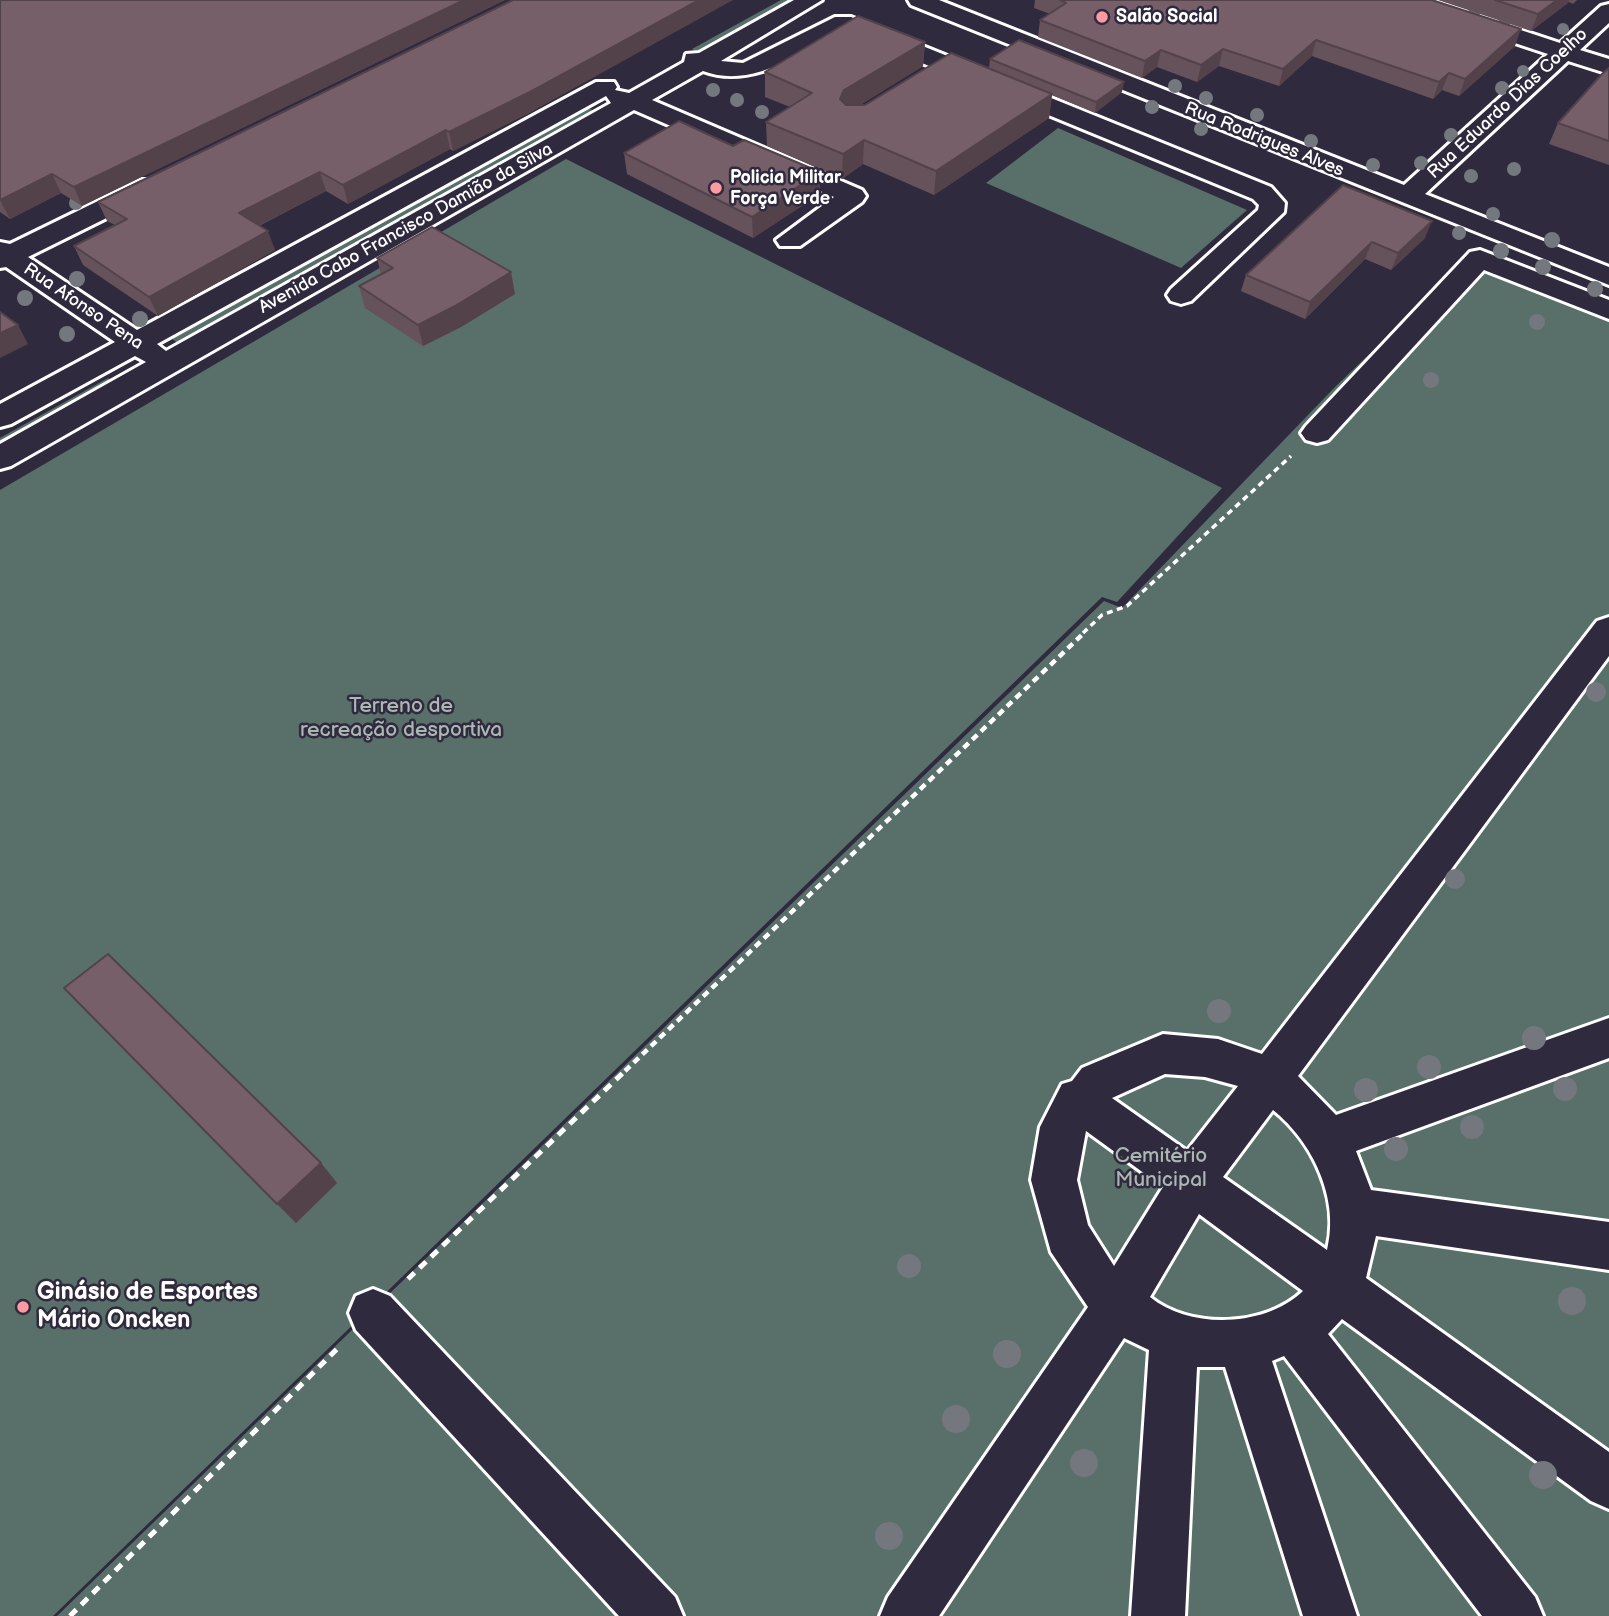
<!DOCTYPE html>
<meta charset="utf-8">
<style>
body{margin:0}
canvas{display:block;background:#2f2a3d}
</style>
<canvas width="1609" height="1616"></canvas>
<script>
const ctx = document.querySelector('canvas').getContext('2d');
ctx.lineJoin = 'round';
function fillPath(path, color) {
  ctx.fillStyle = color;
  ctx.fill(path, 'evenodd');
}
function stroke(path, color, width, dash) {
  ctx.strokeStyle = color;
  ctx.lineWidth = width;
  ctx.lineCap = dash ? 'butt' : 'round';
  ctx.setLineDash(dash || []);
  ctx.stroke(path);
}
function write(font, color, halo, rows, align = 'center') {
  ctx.font = font + ' "Balsamiq Sans",sans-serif';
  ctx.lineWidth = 5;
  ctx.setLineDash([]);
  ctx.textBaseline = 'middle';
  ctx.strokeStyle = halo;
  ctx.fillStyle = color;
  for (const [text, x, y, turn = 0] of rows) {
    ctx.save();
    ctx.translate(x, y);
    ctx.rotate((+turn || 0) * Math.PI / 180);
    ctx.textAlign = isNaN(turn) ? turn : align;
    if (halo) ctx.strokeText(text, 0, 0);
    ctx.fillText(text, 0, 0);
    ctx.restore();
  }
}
const green = new Path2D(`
 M781,0H793L698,52L692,49Z
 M585,106L594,111L179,344L171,338Z
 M1058,128L1247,210L1181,268L986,183Z
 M566,159L1222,488L1117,602L1102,597L53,1616H0V490Z
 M1474,254L1609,308V1616H57L1104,601L1122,608L1336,386Z
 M108,378L117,385L0,450V438Z`);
const pathFar2 = new Path2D(`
 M1083,633L1102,615L1127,606L1291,456`);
const pathFar1 = new Path2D(`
 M625,1071L1085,632`);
const path = new Path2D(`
 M408,1279L627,1069
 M70,1616L339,1347`);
const minor = new Path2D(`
 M794,0H822L721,61L743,63L835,17H851L1271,187L1285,203L1284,212L1191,301L1181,304L1171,301L1167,295L1171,289L1258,210L1259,205L1253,199L844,31C801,52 753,90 703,71L652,100L862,190L866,196L862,202L800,246H780L776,240L834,197L634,110L11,466L0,469V444L146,362L135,356L11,424L0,427V404L115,342L6,267L0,268V242L10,244L141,180H159L163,186L159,192L28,257L137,330L596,82H614L617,87L615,90L629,93L684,62L686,54L699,53ZM606,96L611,103L166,351L157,344Z
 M908,0H939L1404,185L1548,54L1400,5L1397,0H1430L1560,43L1601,6L1609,4V23L1580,50L1609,59V74L1568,61L1425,194L1609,267V285L911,5Z
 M1480,250L1609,300V319L1484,270L1328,440L1317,443L1306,440L1301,433L1306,426L1470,252Z
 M1609,617V656L1298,1076L1336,1115L1609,1018V1058L1356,1151L1371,1190L1609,1222V1270L1376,1236L1366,1278L1609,1452V1509L1591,1501L1342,1319L1328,1334L1535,1597L1543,1616H1482L1284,1356L1272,1361L1357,1616H1303L1225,1367H1197L1185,1616H1131L1149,1350L1124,1338L939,1616H880L888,1597L1088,1307L1051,1252L1031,1180L1040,1127L1062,1084L1072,1081L1082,1068L1163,1034L1218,1039L1262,1054L1597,621ZM1165,1074L1205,1077L1238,1086L1187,1151L1112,1098ZM1273,1110C1313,1142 1340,1199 1327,1250L1223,1177ZM1086,1131L1163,1187L1114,1266L1088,1225L1077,1180ZM1199,1214L1303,1291C1266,1327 1190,1330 1150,1297Z
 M373,1289L390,1296L675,1597L683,1616H619L356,1330L349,1313L356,1296Z`);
const trees = [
 [1474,13,6],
 [1504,23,6],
 [1563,29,6],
 [1523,71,6],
 [1175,86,7],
 [1502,88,7],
 [713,90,7],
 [1206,98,7],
 [737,100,7],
 [1152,107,7],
 [762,112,7],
 [1257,115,7],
 [1201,129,7],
 [1451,135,7],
 [1311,141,7],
 [1421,163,7],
 [1373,165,7],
 [1514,169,7],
 [1471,176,7],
 [76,203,7],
 [1493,214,7],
 [1459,233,7],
 [1552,240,8],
 [1501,251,8],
 [1543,267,8],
 [77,279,8],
 [1595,289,8],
 [25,298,8],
 [140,319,8],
 [1537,322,8],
 [67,334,8],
 [1431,380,8],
 [1596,692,10],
 [1455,879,10],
 [1219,1011,12],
 [1534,1038,12],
 [1429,1067,12],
 [1565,1089,12],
 [1366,1090,12],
 [1472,1127,12],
 [1396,1149,12],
 [909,1266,12],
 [1572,1301,14],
 [1007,1354,14],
 [956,1419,14],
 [1084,1463,14],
 [1543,1475,14],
 [889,1536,14]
];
const wall = new Path2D(`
 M0,0H505L82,206L61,193L10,219L0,212Z
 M1035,0H1432L1515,46L1459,96L1442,90L1433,99L1312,56L1279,86L1219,66L1197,82L1157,67L1142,78L1038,37L1040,20L1050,14L1034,8Z
 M1438,0H1577L1573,4L1569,2L1531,31Z
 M925,42L923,66L860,105H865L989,68L990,59L1122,92L1095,113L1052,95L1049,118L934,195L863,164L842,179L767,146L766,122L790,107L765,97V72Z
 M1609,68V165L1549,144L1558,123Z
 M533,111L453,151L450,149L348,204L326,191L259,226L275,250L158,316L83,265L74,246L115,225L107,221L98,202Z
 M733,146L820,172V194L753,238L627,174L624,153Z
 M1343,185L1425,238L1391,270L1365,259L1305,319L1241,291L1246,275Z
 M377,258L515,294L461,327L423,346L365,308L359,286L381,274Z
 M64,988L321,1163L337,1183L296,1223Z`);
const shadedWall = new Path2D(`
 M464,0H505L82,206L74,187Z
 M699,0H733L533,111L453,151L449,132Z
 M1557,0H1569V2L1531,31L1538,14Z
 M1521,29L1515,46L1459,96L1465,79Z
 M1316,40L1312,56L1279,86L1283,69Z
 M925,42L923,66L844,115L840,99L844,90Z
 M1223,49L1219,66L1197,82L1201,65Z
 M1161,50L1157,67L1142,78L1145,61Z
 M1449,73L1442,90L1433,99L1439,82Z
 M1124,82L1122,92L1095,113L1096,102Z
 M1052,94L1049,118L934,195L936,171Z
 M446,130L450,149L348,204L343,185Z
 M864,140L863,164L842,179L843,154Z
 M320,172L326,191L246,232L239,213Z
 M820,172V194L753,238L752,217Z
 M52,174L61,193L10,219L0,200Z
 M1432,221L1425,238L1391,270L1398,253Z
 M268,231L275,250L158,316L149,297Z
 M1372,242L1365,259L1305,319L1310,302Z
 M511,272L515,294L461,327L423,346L418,325Z
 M18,325L28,344L0,358V333Z
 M321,1163L337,1183L296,1223L277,1204Z`);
const building = new Path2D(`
 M0,0H464L74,187L52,174L0,200Z
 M513,0H699L530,92L449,132L446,130L343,185L320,172L239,213L268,231L149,297L74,246L127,219L98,202Z
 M1060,0H1432L1521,29L1465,79L1449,73L1439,82L1316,40L1283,69L1223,49L1201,65L1161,50L1145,61L1040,20L1066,3Z
 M1495,0H1557L1538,14Z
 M858,16L925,42L844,90L840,99L846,105H865L951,53L1052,94L936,171L864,140L843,154L766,122L812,93L765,72Z
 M1019,40L1124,82L1096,102L990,59Z
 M1609,68V141L1558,123L1602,74Z
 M679,121L733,146L744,140L820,172L752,217L624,153Z
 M1343,185L1432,221L1398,253L1372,242L1310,302L1246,275Z
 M432,227L511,272L455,306L418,325L359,286L393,268L377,258Z
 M0,312L18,325L0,333Z
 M108,954L321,1163L277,1204L64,988Z`);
const markers = [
 [1102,17,7,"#ff9aa2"],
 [716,188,7,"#ff9aa2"],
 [23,1307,7,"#ff9aa2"]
];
const farPoinames = [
 ["Salão Social",1116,17],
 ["Policia Militar",730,178],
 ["Força Verde",730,199]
];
const farStreetnames = [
 ["Rua Eduardo Dias Coelho",1508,104,-43],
 ["Rua Rodrigues Alves",1264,140,22],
 ["Avenida Cabo Francisco Damião da Silva",406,229,-29],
 ["Rua Afonso Pena",83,307,34]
];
const parkNames = [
 ["Terreno de",401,707],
 ["recreação desportiva",401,731],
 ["Cemitério",1161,1157],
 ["Municipal",1161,1181]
];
const nearPoinames = [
 ["Ginásio de Esportes",37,1293],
 ["Mário Oncken",37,1321]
];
fillPath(green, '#596f6a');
stroke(minor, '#fff', 6);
stroke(pathFar2, '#fff', 3.5, [6, 4.5]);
stroke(pathFar1, '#fff', 4.5, [7, 5]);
stroke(path, '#fff', 5, [9, 7]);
fillPath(minor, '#2f2a3d');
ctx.fillStyle = '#74787e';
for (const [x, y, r] of trees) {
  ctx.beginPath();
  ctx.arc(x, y, r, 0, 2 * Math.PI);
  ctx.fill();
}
fillPath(wall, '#66525b');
fillPath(shadedWall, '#53424a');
fillPath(building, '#775f6a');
stroke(building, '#53424a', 2);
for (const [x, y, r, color] of markers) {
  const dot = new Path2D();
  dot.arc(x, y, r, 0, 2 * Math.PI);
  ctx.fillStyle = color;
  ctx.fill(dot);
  stroke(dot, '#2f2a3d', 2.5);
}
write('bold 18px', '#fff', '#2f2a3d', farPoinames, 'left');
write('18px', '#fff', '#2f2a3d', farStreetnames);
write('21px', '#acb7b4', '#2f2a3d', parkNames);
write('bold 24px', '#fff', '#2f2a3d', nearPoinames, 'left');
</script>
